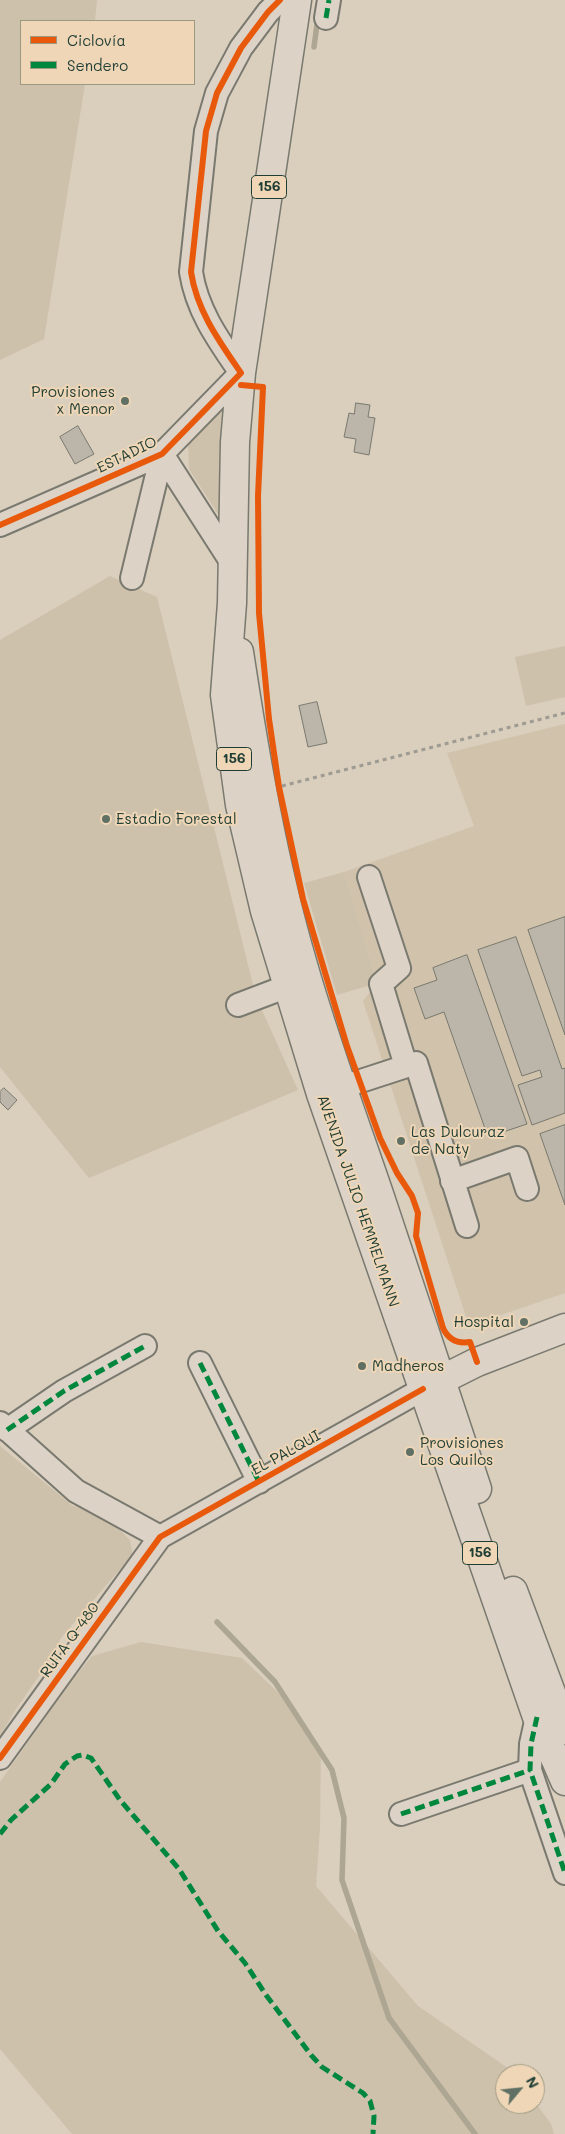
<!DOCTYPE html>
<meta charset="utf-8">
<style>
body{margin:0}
#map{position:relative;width:565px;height:2134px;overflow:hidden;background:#dacebd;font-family:Mali,sans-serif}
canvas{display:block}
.legend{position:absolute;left:20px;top:20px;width:175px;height:65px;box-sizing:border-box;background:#eed6b6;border:1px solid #9b9982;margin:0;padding:6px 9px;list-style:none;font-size:15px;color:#1f3d34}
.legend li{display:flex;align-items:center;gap:10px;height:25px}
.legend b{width:25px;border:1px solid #9b9982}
.north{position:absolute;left:495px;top:2064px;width:50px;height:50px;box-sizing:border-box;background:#eed6b6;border:1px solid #9b9982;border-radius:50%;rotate:62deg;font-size:14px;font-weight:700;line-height:20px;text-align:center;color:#1f3d34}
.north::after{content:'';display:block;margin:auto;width:18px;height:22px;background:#607064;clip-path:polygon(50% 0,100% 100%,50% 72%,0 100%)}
</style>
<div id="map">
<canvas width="565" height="2134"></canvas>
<ul class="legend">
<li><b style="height:6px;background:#e8590c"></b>Ciclovía</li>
<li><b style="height:6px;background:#00873e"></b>Sendero</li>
</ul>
<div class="north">N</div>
</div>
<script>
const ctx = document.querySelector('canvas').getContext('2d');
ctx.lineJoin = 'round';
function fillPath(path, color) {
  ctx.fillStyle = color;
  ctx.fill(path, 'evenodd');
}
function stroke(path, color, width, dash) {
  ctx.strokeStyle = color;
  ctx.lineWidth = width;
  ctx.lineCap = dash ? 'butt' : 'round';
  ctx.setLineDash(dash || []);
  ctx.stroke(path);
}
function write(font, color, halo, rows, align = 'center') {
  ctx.font = font + ' Mali,sans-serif';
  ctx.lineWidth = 4;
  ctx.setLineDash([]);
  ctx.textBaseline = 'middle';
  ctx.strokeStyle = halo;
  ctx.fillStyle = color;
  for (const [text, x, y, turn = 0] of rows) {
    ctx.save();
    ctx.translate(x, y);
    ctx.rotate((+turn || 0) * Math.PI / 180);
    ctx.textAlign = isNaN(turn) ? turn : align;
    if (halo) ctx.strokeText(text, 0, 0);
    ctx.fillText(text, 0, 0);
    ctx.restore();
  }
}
const built = new Path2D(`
 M565,724V1293L469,1326L363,1001L377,983L344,872L474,826L447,753Z`);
const green = new Path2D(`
 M0,0H97L95,21H21V84H85L44,339L0,360Z
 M224,398L225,525L189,469L188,440Z
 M110,576L157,597L256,997L298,1090L89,1178L0,1067V640Z
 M565,646V697L526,706L515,657Z
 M344,872L377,983L337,995L304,883Z
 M0,1446L73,1506L91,1509L118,1528L130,1540L133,1556L116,1574L61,1638L46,1666L16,1709L0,1736Z
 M141,1642L242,1658L281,1695L321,1748L320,1828L316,1886L418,2006L515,2073L516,2074H505V2104H535V2102L551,2124L554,2134H72L0,2049V1782L69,1684L92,1656Z`);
const stream = new Path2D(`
 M314,47L318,17
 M217,1622L275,1682L332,1770L344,1818L342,1880L389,2018L475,2134`);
const building = new Path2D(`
 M356,403L370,405L368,417L375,418L369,455L354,452L356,439L344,437L349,413L354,414Z
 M78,426L94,454L75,464L60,437Z
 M317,702L327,743L308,747L299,706Z
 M565,917V1035L528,930Z
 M516,937L562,1069L565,1068V1113L532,1125L518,1085L542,1077L540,1070L522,1076L478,950Z
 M467,955L527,1124L488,1137L444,1012L425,1019L414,988L437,980L433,968Z
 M4,1088L17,1100L8,1110L0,1102V1092Z
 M565,1125V1205L540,1134Z`);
const path = new Path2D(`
 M282,786L565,713`);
const minor = new Path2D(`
 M326,18L329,0
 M162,454L232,563
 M0,525L162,454L241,373C219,341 197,311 191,272L206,131L217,93L241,48L268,12L280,0
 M132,578L162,454
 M369,877L399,968L381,984L406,1066
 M238,1005L288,986
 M327,1092L416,1063L467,1226
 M452,1181L517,1158L527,1189
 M200,1363L259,1482
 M0,1423L76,1491L160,1537
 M7,1430L64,1391L145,1346
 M537,1717L531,1744L530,1770L565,1873
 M0,1758L160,1537L423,1389
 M401,1814L530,1770`);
const major = new Path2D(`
 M423,1389L477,1362L565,1328`);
const highway = new Path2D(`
 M297,0L241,373L235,442L232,603L225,695L240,805L265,911L321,1094L537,1717L565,1781
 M239,652C255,757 273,862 303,965C325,1042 353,1118 379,1194C412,1292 445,1390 477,1489
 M513,1591L565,1730`);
const quiet = new Path2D(`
 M326,18L329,0
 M200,1363L259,1482
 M7,1430L64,1391L145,1346
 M537,1717L531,1744L530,1770L565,1873
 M401,1814L530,1770
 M0,1834L11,1820L51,1784L65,1764L77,1756L82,1755L91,1758L120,1800L179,1869L218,1931L245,1963L266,1995L311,2055L322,2067L363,2093L370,2101L374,2116L373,2134`);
const cycleway = new Path2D(`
 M241,385L263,387L258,496L259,613L269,719L279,787L303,899L347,1046L380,1138L397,1173L412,1196L418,1213L416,1236L443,1328C448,1339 457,1344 470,1342L477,1362
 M0,525L162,454L241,373C219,341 197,311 191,272L206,131L217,93L241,48L268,12L280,0
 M0,1758L160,1537L423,1389`);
const markers = [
 [125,401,5,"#607064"],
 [106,819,5,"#607064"],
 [401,1141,5,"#607064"],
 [524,1322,5,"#607064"],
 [362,1366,5,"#607064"],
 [410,1452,5,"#607064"]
];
const shields = [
 [269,187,35],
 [234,759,35],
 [480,1553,35]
];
const shieldNames = [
 ["156",269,187],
 ["156",234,759],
 ["156",480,1553]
];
const poiNames = [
 ["Provisiones",115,392,"right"],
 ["x Menor",115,409,"right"],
 ["Estadio Forestal",116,819],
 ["Las Dulcuraz",411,1132],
 ["de Naty",411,1149],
 ["Hospital",514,1322,"right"],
 ["Madheros",372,1366],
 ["Provisiones",420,1443],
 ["Los Quilos",420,1460]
];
const streetNames = [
 ["ESTADIO",127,455,-26],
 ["AVENIDA JULIO HEMMELMANN",358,1201,71],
 ["EL PALQUI",286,1453,-29],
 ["RUTA Q-480",70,1640,-54]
];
fillPath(built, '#d1c2ab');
fillPath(green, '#cec1ab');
stroke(stream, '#aca692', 5.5);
fillPath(building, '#bcb5a9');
stroke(building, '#79796f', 1);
stroke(minor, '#79796f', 26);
stroke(major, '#79796f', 31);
stroke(highway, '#79796f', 31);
stroke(path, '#9e9b92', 3, [4, 4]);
stroke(minor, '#dcd2c6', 22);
stroke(major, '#dcd2c6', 28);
stroke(highway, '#dcd2c6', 28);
stroke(quiet, '#00873e', 5, [10, 5]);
stroke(cycleway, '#e8590c', 6);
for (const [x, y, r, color] of markers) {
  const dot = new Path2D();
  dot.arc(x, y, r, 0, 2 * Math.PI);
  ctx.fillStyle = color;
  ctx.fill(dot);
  stroke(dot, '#eed6b6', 2);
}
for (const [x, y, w] of shields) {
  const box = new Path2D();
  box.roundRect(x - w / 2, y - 11.5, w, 23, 4);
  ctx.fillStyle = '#eed6b6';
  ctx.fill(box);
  stroke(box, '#1f3d34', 1);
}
write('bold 14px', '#1f3d34', null, shieldNames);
write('15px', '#1f3d34', '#eed6b6', poiNames, 'left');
write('15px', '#1f3d34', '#eed6b6', streetNames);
</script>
